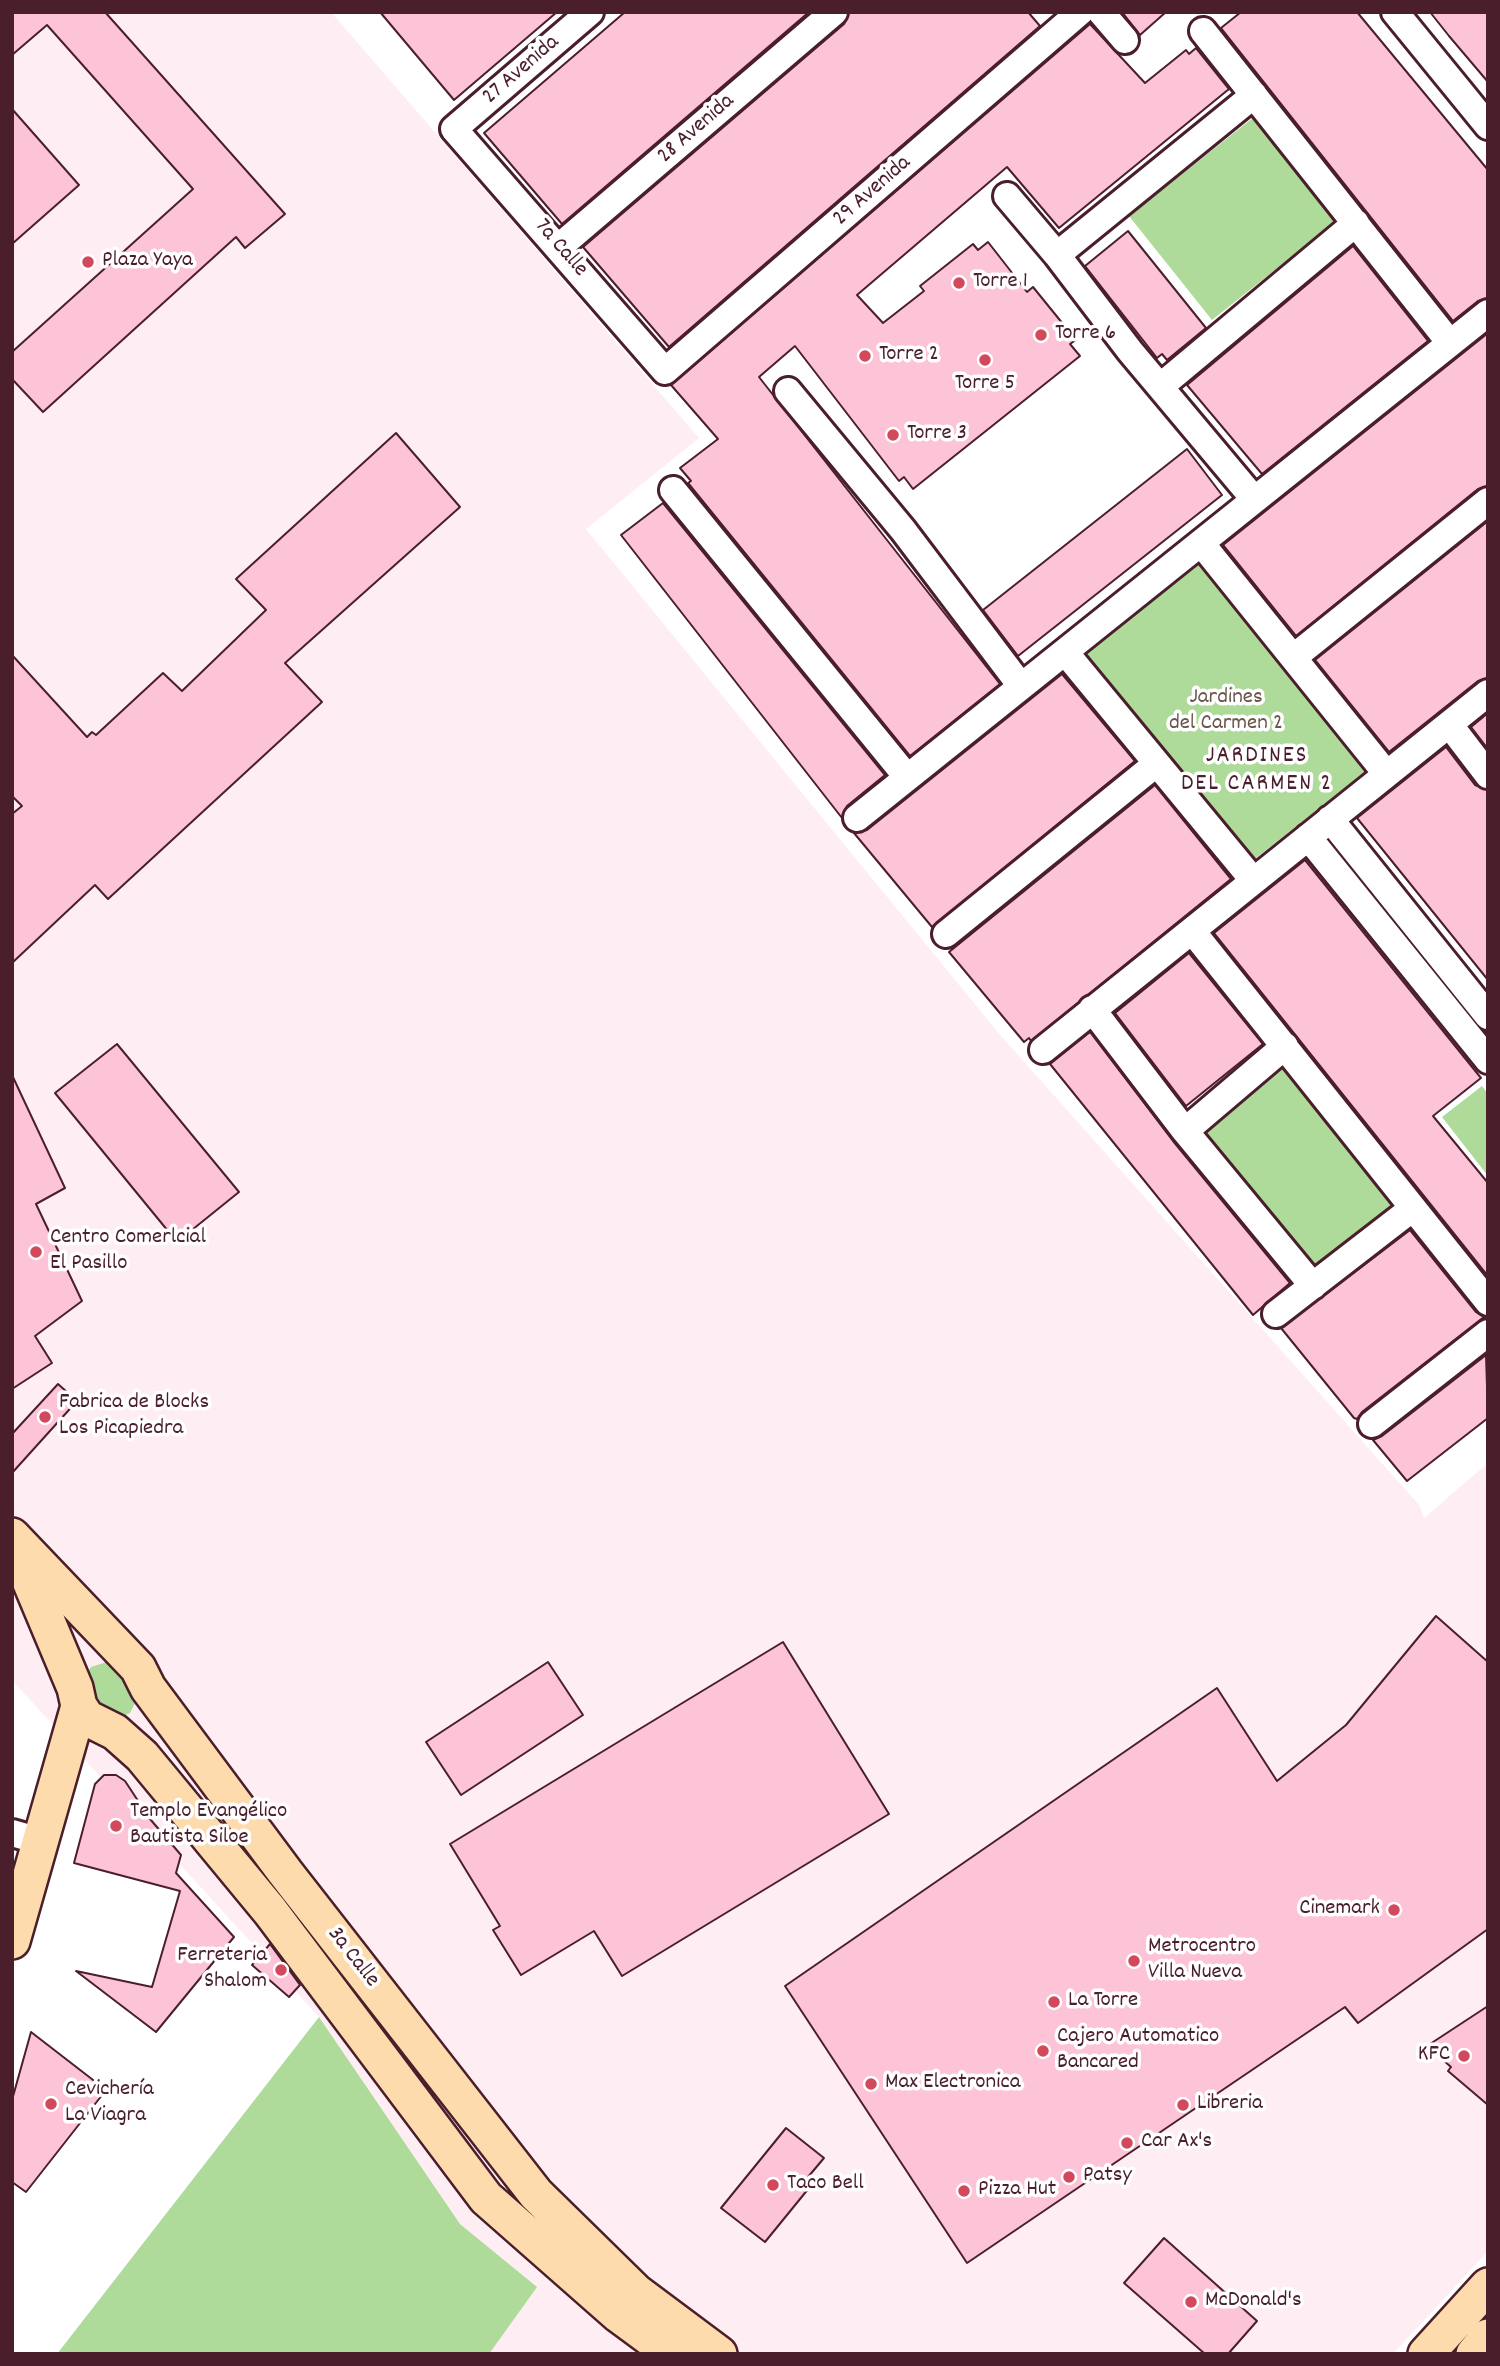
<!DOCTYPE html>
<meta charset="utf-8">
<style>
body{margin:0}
#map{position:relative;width:1500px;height:2366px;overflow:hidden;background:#fff;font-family:Dekko,sans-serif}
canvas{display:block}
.frame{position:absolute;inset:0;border:14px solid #4a1f2b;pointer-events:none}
</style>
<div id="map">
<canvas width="1500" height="2366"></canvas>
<div class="frame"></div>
</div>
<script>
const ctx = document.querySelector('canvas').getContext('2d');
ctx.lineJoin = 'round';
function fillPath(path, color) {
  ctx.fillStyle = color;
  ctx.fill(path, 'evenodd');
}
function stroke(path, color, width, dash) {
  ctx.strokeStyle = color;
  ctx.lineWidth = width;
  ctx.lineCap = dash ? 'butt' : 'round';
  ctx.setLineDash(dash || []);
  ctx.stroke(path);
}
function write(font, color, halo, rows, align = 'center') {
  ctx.font = font + ' Dekko,sans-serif';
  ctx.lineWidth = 7;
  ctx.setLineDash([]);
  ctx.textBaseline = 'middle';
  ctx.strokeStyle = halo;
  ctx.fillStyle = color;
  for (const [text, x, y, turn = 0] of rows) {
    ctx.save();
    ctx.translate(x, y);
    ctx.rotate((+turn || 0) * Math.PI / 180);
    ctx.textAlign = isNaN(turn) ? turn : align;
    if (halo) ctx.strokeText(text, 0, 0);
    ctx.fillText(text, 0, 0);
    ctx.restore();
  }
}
const built = new Path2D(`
 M12,12H331L699,438L586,529L1001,1036L1420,1506L1424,1518L1488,1463V2251L1393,2354H489L536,2286L460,2224L319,2017L12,1680Z`);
const green = new Path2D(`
 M1254,117L1338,220L1212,320L1129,216Z
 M1201,563L1366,771L1251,862L1085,654Z
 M1284,1063L1397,1204L1311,1271L1199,1130Z
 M1482,1086L1488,1094V1176L1442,1117Z
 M110,1661L139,1695L130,1713L112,1721L81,1683L91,1667Z
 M319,2017L460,2224L537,2287L489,2354H57Z`);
const building = new Path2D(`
 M12,12H105L285,214L245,248L236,237L43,412L12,379V352L193,189L47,25L12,55Z
 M380,12H557L454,100Z
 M625,12H809L562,224L484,133Z
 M849,12H1028L1040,26L669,347L583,247L844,24Z
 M1122,12H1166L1140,35Z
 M1241,12H1357L1488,170V298L1478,301L1453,321L1221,28Z
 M1430,12H1488V82L1449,36Z
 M1090,24L1145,83L1186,50L1189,54L1196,48L1229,89L1059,228L1007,167L857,295L883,323L924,291L920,286L973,244L978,250L988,242L1027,292L1033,287L1076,340L1070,344L1080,356L913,489L904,477L899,481L795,346L759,377L1000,684L910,756L688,483L691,481L680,468L718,439L671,385Z
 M12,109L79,185L12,244Z
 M1128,231L1206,328L1167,360L1162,354L1157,358L1085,266Z
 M1353,246L1428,341L1262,474L1187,385Z
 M1488,333V486L1478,489L1296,636L1223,545Z
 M396,433L460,507L285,663L322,702L108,899L95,885L12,963V814L22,806L12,796V655L87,737L92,732L96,735L163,673L182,691L266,610L236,579Z
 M1187,449L1222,495L1018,656L983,610Z
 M663,503L885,775L847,806L842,818L621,535Z
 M1488,521V678L1478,681L1389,752L1315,660Z
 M1062,674L1135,761L932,927L854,833L867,830Z
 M1488,713V749L1471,727Z
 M1446,747L1475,785L1488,790V980L1357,818Z
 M1155,785L1231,879L1031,1041L1029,1038L1024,1042L949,952Z
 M1305,860L1481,1078L1433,1116L1488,1183V1276L1214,933Z
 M1189,953L1263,1044L1186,1106L1115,1013Z
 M1090,1032L1173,1141L1290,1283L1253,1315L1050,1064Z
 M117,1044L239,1192L177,1242L55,1093Z
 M12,1075L65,1188L36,1204L82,1301L35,1336L52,1363L12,1389Z
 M1410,1230L1476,1312L1484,1317L1362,1412L1357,1419L1354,1418L1281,1328Z
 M1486,1355L1488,1418L1407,1481L1373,1440L1382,1436Z
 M58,1384L77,1401L12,1473V1434Z
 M1436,1616L1488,1662V1929L1358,2023L1345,2007L967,2263L785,1986L1217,1688L1277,1781L1346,1725Z
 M783,1642L889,1814L622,1976L594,1931L521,1975L493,1930L500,1926L450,1844Z
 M548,1662L583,1715L461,1795L426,1742Z
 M104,1775H116L125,1781L150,1819L181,1855L176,1873L234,1937L156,2032L76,1971L152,1987L180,1891L74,1863L95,1784Z
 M270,1944L300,1985L289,1997L252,1965Z
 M1488,2006V2105L1448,2071L1451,2067L1427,2046Z
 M31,2032L106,2090L26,2192L12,2182V2100Z
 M786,2128L824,2158L803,2183L809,2188L765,2242L721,2208Z
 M1164,2238L1257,2321L1228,2354H1205L1124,2283Z`);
const minor = new Path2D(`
 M590,12L454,129L665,371L1080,12
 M1101,12L1125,40
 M1395,12L1488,126
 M1203,31L1450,343
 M1007,196L1057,255L1130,351L1254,499
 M559,247L834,12
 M1057,255L1254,95
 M1161,386L1356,223
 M788,391L903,530L1021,686
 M673,490L907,777
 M1201,543L1385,772
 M1065,652L1253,880
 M1294,657L1488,501
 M1449,724L1488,775
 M857,818L1488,313
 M1330,819L1488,1016
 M1308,837L1488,1060
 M1193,932L1488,1302
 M946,934L1156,764
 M1092,1009L1185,1131L1313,1286
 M1043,1050L1488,693
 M1185,1131L1285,1046
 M1276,1314L1413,1208
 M1372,1424L1488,1333
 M12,1833L40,1841`);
const major = new Path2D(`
 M12,1536L138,1668L148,1688L285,1872L536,2194L636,2292L719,2354
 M20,1557L75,1688L79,1706L87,1718L115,1732L142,1756L270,1911L486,2198L619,2315L672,2354
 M12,1941L79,1706
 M1426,2354L1488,2286
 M1474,2354L1488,2337`);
const markers = [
 [88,262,7,"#d1495b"],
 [959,283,7,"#d1495b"],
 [1041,335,7,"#d1495b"],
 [865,356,7,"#d1495b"],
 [985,360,7,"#d1495b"],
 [893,435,7,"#d1495b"],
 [36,1252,7,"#d1495b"],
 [45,1417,7,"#d1495b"],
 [116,1826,7,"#d1495b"],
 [1394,1910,7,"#d1495b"],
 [1134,1961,7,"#d1495b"],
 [281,1970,7,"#d1495b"],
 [1054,2002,7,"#d1495b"],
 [1043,2051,7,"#d1495b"],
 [1464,2056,7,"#d1495b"],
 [871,2084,7,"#d1495b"],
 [51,2104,7,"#d1495b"],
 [1183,2105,7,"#d1495b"],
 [1127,2143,7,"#d1495b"],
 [1069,2177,7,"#d1495b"],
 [773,2185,7,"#d1495b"],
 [964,2191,7,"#d1495b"],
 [1191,2302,7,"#d1495b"]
];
const streetNames = [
 ["27 Avenida",522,71,-41],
 ["28 Avenida",697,130,-41],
 ["29 Avenida",873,192,-41],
 ["7a Calle",560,249,49],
 ["3a Calle",352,1958,52]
];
const poiNames = [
 ["Plaza Yaya",102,262],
 ["Torre 1",973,283],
 ["Torre 6",1055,335],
 ["Torre 2",879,356],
 ["Torre 5",985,385,"center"],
 ["Torre 3",907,435],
 ["Centro Comerlcial",50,1239],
 ["El Pasillo",50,1265],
 ["Fabrica de Blocks",59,1404],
 ["Los Picapiedra",59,1430],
 ["Templo Evangélico",130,1813],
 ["Bautista Siloe",130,1839],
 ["Cinemark",1380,1910,"right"],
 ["Metrocentro",1148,1948],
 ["Villa Nueva",1148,1974],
 ["Ferreteria",267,1957,"right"],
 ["Shalom",267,1983,"right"],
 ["La Torre",1068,2002],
 ["Cajero Automatico",1057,2038],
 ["Bancared",1057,2064],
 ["KFC",1450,2056,"right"],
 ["Max Electronica",885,2084],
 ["Cevichería",65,2091],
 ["La Viagra",65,2117],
 ["Libreria",1197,2105],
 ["Car Ax's",1141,2143],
 ["Patsy",1083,2177],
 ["Taco Bell",787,2185],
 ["Pizza Hut",978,2191],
 ["McDonald's",1205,2302]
];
const parkNames = [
 ["Jardines",1226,699],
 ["del Carmen 2",1226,725]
];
const neighbourhoodNames = [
 ["JARDINES",1257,758],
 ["DEL CARMEN 2",1257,786]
];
fillPath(built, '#feedf3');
fillPath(green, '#aedb99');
fillPath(building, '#fdc3d7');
stroke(building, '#4a1f2b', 2);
stroke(minor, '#4a1f2b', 32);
stroke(major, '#4a1f2b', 40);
stroke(minor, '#fff', 26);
stroke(major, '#fedbac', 35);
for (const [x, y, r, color] of markers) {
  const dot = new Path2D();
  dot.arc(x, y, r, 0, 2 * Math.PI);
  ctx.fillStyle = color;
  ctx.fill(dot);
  stroke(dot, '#fff', 2.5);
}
write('23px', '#4a1f2b', '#fff', streetNames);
write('23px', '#4a1f2b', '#fff', poiNames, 'left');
write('23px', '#68574c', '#fff', parkNames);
ctx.letterSpacing = '2px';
write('24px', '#4a1f2b', '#fff', neighbourhoodNames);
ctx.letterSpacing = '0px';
</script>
